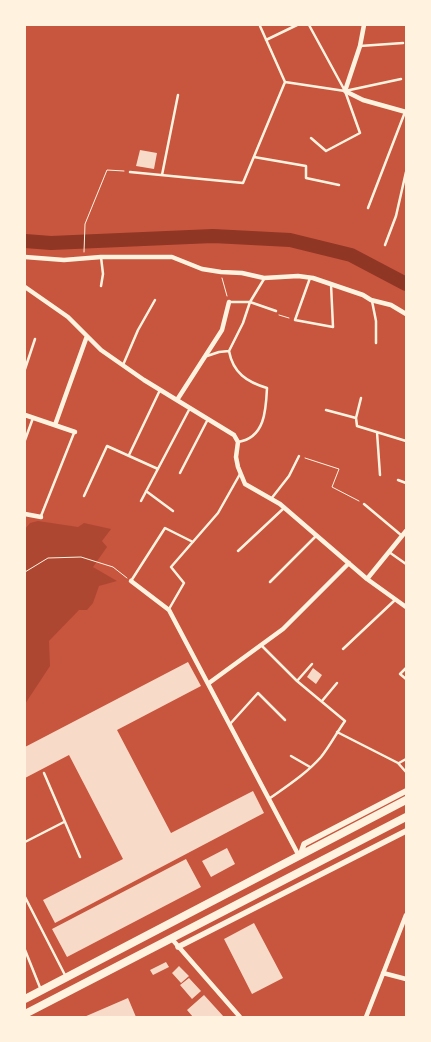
<!DOCTYPE html>
<style>
body{margin:0}
#map{position:relative;width:431px;height:1042px;overflow:hidden;background:#c8553d;font-family:Ubuntu,sans-serif}
canvas{display:block}
.frame{position:absolute;inset:0;border:26px solid #fff3e0;pointer-events:none}
</style>
<div id="map">
<canvas width="431" height="1042"></canvas>
<div class="frame"></div>
</div>
<script>
const ctx = document.querySelector('canvas').getContext('2d');
ctx.lineJoin = 'round';
function fillPath(path, color) {
  ctx.fillStyle = color;
  ctx.fill(path, 'evenodd');
}
function stroke(path, color, width, dash) {
  ctx.strokeStyle = color;
  ctx.lineWidth = width;
  ctx.lineCap = dash ? 'butt' : 'round';
  ctx.setLineDash(dash || []);
  ctx.stroke(path);
}
const green = new Path2D(`
 M38,521L78,527L84,523L111,529L102,541L107,547L93,567L117,581L99,586L93,603L87,610H79L49,641L50,666L25,704V529L30,523Z`);
const river = new Path2D(`
 M25,241L51,243L213,236L290,240L351,255L406,284`);
const building = new Path2D(`
 M140,150L157,153L154,169L136,166Z
 M188,662L201,686L117,730L171,833L253,791L264,813L55,923L43,900L123,859L69,755L25,778V747Z
 M313,668L322,675L316,684L307,677Z
 M227,848L235,864L211,877L202,861Z
 M186,859L201,887L67,957L52,929Z
 M254,923L283,978L252,994L224,939Z
 M166,962L169,967L153,975L150,970Z
 M179,966L189,976L181,983L172,973Z
 M189,978L201,991L192,999L180,985Z
 M204,995L224,1017H193L187,1010Z
 M128,998L136,1017H84Z`);
const path = new Path2D(`
 M84,252L85,224L107,170L124,171
 M222,278L227,296
 M279,315L289,318
 M305,458L339,469L332,487L359,501
 M25,572L48,558L81,557L113,567L127,578`);
const service = new Path2D(`
 M309,25L345,91L360,133L326,151L311,138
 M266,40L297,25
 M360,46L403,43
 M285,82L345,91L401,79
 M254,157L306,166V178L339,185
 M130,172L243,183L285,82L260,26
 M162,175L178,95
 M368,208L405,112
 M385,245L396,216L406,172
 M310,278L295,320L333,327L331,284
 M101,286L103,274L101,257
 M372,301L376,321V343
 M229,302H250L276,311
 M229,351C233,373 247,382 267,388C266,410 265,438 238,442
 M229,351L243,323L250,302L264,279
 M207,356L219,352L229,351
 M123,365L138,330L155,300
 M25,369L35,339
 M326,410L356,418L357,426L406,441
 M356,418L361,398
 M377,432L380,475
 M25,440L33,418
 M129,455L160,390
 M180,473L208,419
 M398,480L406,483
 M146,491L173,511
 M84,496L107,446L158,469
 M271,499L289,476L299,456
 M141,501L190,408
 M364,504L401,535
 M41,516L74,433
 M238,551L284,508
 M389,552L406,564
 M131,581L165,528L193,542
 M270,582L316,536
 M169,609L184,583L171,567L218,513L240,474
 M261,645L297,681L345,721C337,732 330,746 321,757C306,774 287,786 269,799
 M343,649L395,600
 M406,668L400,674L406,679
 M297,681L312,664
 M322,701L337,683
 M230,724L258,693L285,720
 M337,732L398,763L406,772
 M291,756L310,767
 M399,763L406,759
 M44,773L80,857
 M25,842L64,822
 M25,897L66,977
 M25,950L41,990`);
const minor = new Path2D(`
 M364,25L360,46L345,91L363,100L406,112
 M25,257L64,260L101,257H172L202,269L221,272L242,273L264,278L298,276L313,278L363,295L371,300L391,305L406,314
 M25,287L68,317L101,350L144,380L234,435L238,442L236,457L238,467L245,484L280,504L367,579L406,607
 M177,400L222,330L229,302
 M25,415L75,432
 M55,425L87,336
 M25,514L41,517
 M367,579L406,531
 M131,581L169,610L299,856
 M209,683L283,629L349,563
 M171,938L240,1017
 M383,973L406,979
 M366,1017L406,915`);
const tertiary = new Path2D(`
 M300,856L304,844L406,791
 M178,947L406,831`);
const primary = new Path2D(`
 M25,999L406,800
 M25,1014L406,817`);
fillPath(green, '#ae4732');
stroke(river, '#8f3625', 14);
fillPath(building, '#f7dbc8');
stroke(path, '#fff3e0', 1);
stroke(service, '#fff3e0', 2.5);
stroke(minor, '#fff3e0', 4.5);
stroke(tertiary, '#fff3e0', 5.5);
stroke(primary, '#fff3e0', 8);
</script>
